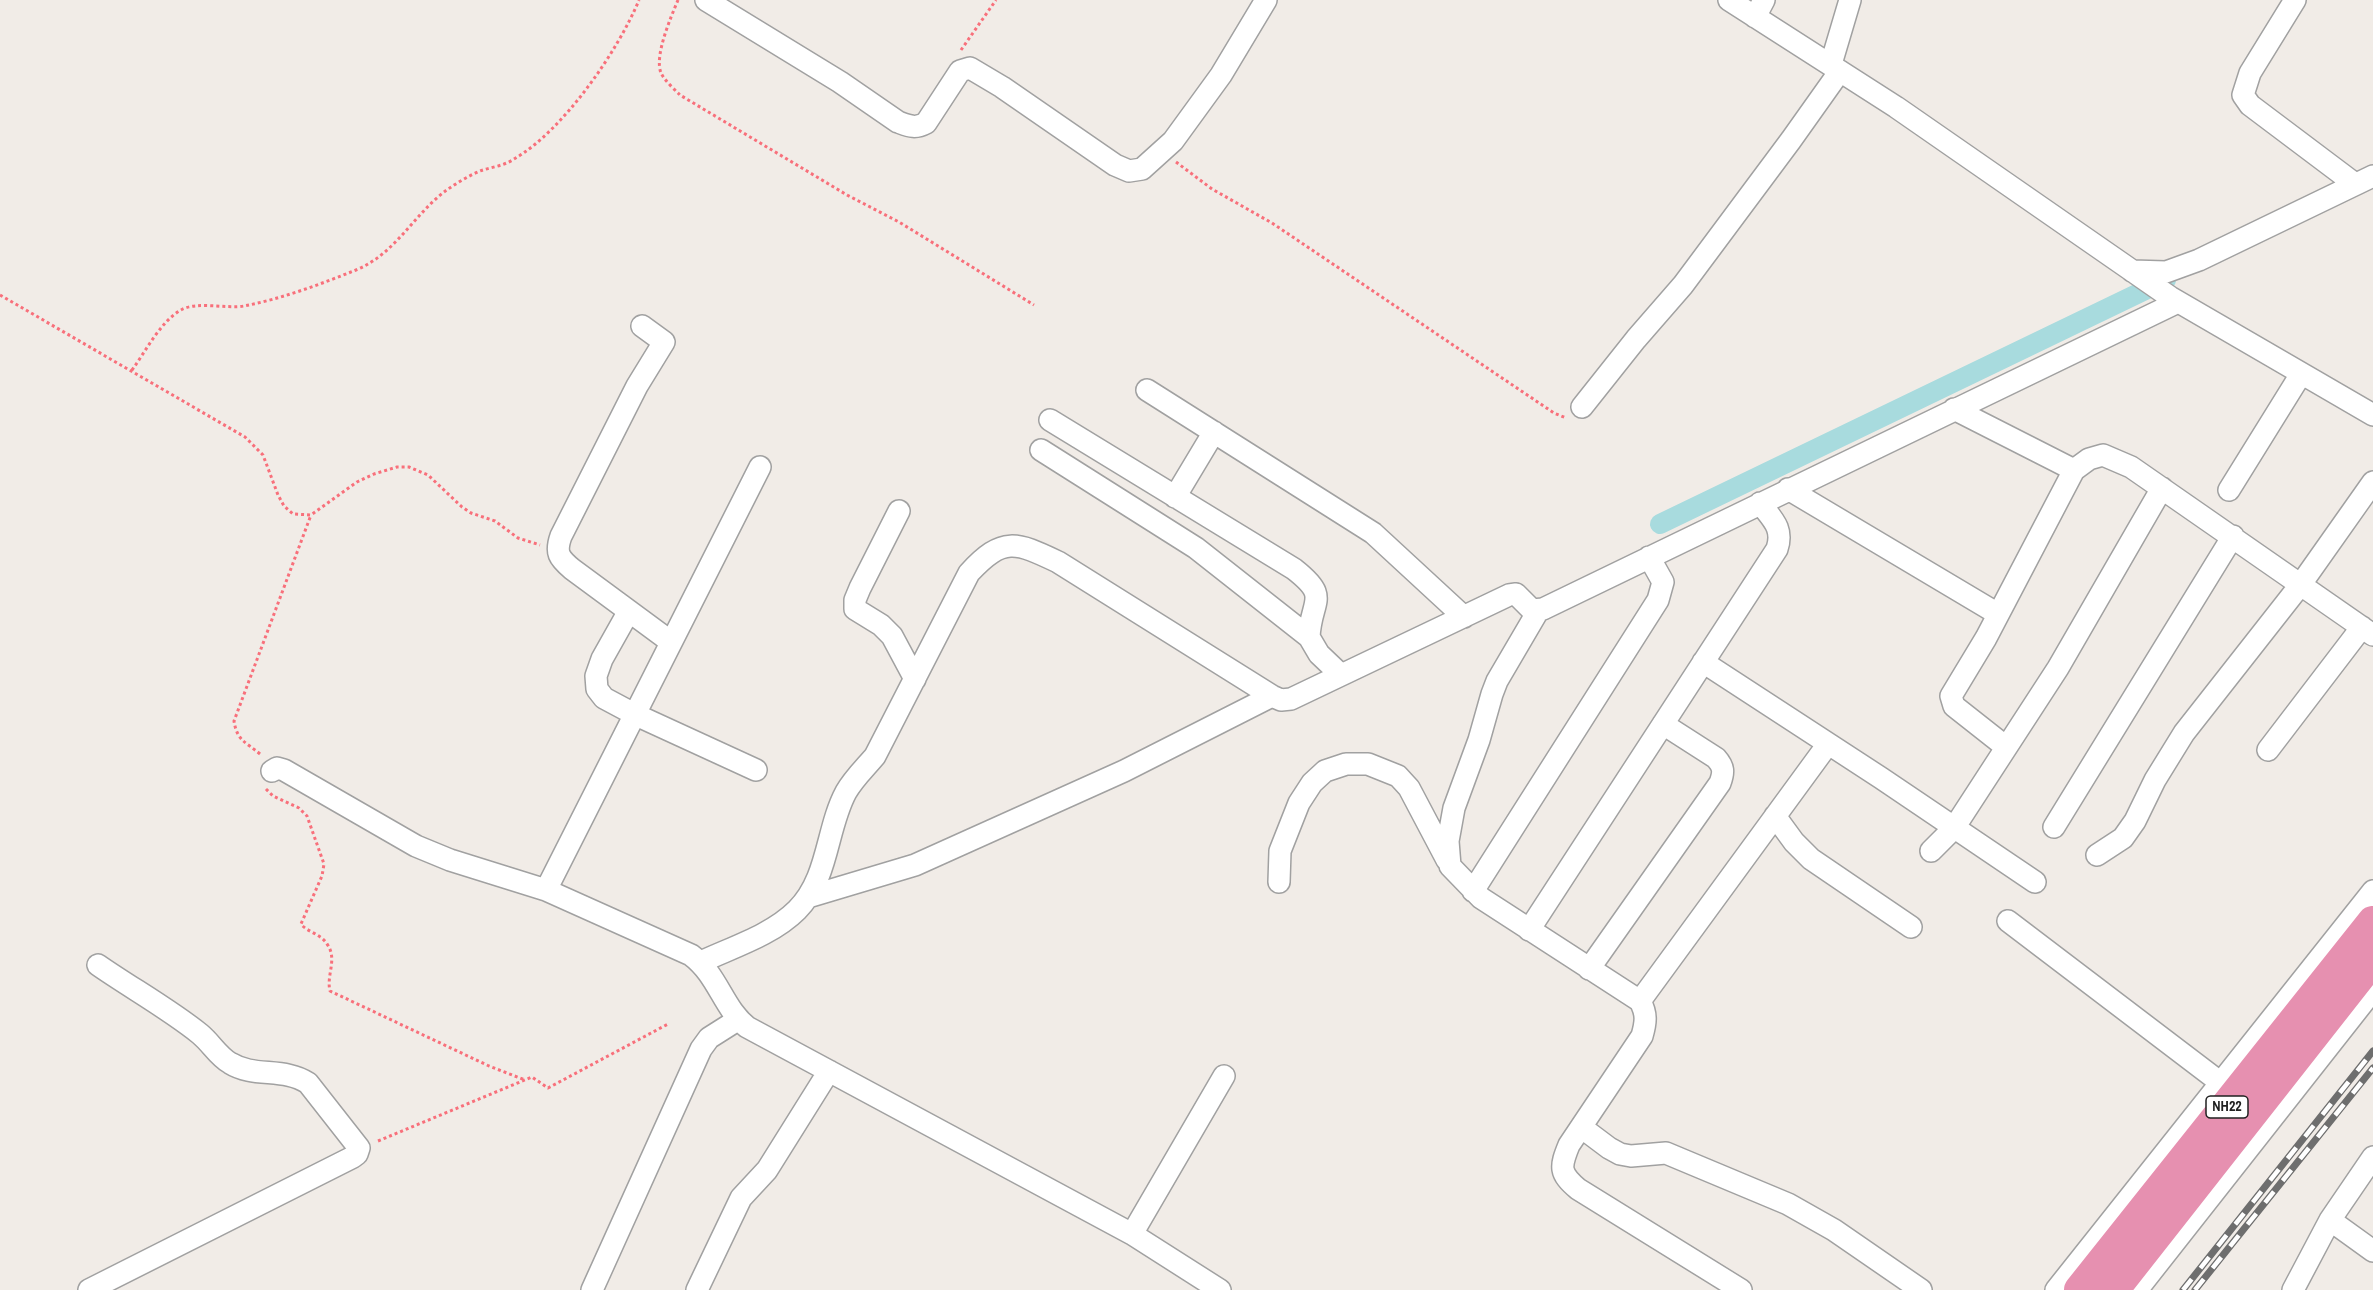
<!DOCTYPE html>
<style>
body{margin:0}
canvas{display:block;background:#f1ece7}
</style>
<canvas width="2373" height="1290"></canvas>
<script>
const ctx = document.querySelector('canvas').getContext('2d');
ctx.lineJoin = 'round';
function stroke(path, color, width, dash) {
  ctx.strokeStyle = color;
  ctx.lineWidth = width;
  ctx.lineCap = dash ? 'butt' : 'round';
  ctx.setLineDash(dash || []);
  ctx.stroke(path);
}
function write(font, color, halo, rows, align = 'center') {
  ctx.font = font + ' "Archivo Narrow",sans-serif';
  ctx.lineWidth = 4.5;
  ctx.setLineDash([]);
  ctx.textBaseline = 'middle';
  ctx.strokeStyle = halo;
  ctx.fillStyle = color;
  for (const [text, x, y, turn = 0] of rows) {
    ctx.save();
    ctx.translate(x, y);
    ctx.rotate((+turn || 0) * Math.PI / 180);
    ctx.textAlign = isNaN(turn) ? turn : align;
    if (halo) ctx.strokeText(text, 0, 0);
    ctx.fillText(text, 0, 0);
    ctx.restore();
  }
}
const canal = new Path2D(`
 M1660,524L2166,280`);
const path = new Path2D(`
 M678,0C671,17 654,56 661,73C665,81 674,89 680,95L847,195L899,222L1034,305
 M961,50L996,0
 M1176,162L1212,189L1272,223L1554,413L1566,418
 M0,295L245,437L263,455L278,495L284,506L293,514L311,515L357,482L374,474L397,467H409L428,475L462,507L471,513L495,521L518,538L540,545
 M132,370C146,351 160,322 181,310C196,301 226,309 244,306C281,299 321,284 356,270C395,254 413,216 444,192C455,184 468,176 480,171C491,167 504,166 514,159C563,131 618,51 639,0
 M260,754C246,742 237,741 234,721L311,515
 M266,789L273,796L299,808L307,816L324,864L322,876L301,924C307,932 321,934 327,944C338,959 326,975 330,991L489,1066L525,1080
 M378,1141L532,1077L548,1088L668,1024`);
const minor = new Path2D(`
 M706,0L840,82L898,122C909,126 915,129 926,123L960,71L970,68L1002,87L1115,165L1129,171L1142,169L1173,141L1221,75L1266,0
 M1729,0L1896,107L2170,297L2373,415
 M2295,0L2250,73L2243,95L2250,105L2355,184
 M1755,17L1764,0
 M1831,64L1850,0
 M2132,271L2166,272L2199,260L2373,176
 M642,326L664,342L637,386L561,536C555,553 559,558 572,569L671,642
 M1147,390L1373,533L1464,617
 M1582,407L1636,339L1683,285L1791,140L1840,71
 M1954,409L2074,470
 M1050,420L1294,569C1331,598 1311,599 1309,637L1319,654L1341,675
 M1041,450L1196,548L1309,637
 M1788,489L1998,614
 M2229,490L2301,374
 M1175,497L1214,432
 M899,511L860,588L855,600V609L881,625L892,636L915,679
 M629,611L602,659L596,676L597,689L604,698L634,714L756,770
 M1538,611L1497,681L1492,694L1479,740L1454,808L1448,841L1450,866L1481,898L1640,1001C1647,1014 1646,1022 1642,1036L1569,1145C1560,1167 1559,1173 1578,1189L1741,1290
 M1703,662L1881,778L2035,882
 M2006,747L1954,706L1951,696L1986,638L2074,470L2089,459L2103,455L2131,467L2373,635
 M2268,750L2362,627
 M272,771L277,768L284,770L416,846L450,860L546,890L691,955C718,975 723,1008 747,1027L1132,1234L1220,1290
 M1775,816L1794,842L1811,859L1911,927
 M2054,827L2233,536
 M1931,851L1954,828L2058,668L2162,488
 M2097,855L2123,838L2135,821L2155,780L2184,733L2301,584L2373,482
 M1279,882L1280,851L1299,803L1312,783L1325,771L1346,764H1368L1398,776L1409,788L1447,860
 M546,890L760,467
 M1473,891L1658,600L1663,582L1649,557
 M808,897L915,865L1124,771L1272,696
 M2008,921L2221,1083
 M1529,930L1777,549C1784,528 1772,519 1760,503
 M701,962C733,947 772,935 797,910C829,878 826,829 846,792C854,778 865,768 875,756L969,573C1003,536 1016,542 1058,562L1272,696L1281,700L1291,699L1509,595L1516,594L1532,610L1543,609L2178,302
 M1589,969L1720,783C1724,772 1724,767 1716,758L1663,724
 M1640,1001L1828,744
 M1581,1127L1609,1148L1620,1154L1631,1156L1666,1153L1788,1204L1834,1230L1921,1290
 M2330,1220L2373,1251
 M1132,1234L1224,1076
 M89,1290L353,1157L357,1154L359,1148L308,1083C284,1067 254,1078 230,1063C218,1056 211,1043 200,1034C169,1009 131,988 98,965
 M592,1290L701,1049L709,1038L739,1019
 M697,1290L741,1198L767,1170L829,1071
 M2056,1290L2373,891
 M2137,1290L2373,990
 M2293,1290L2330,1220L2373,1157`);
const highway = new Path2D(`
 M2080,1290L2373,922
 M2113,1290L2373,959`);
const rail = new Path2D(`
 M2183,1290L2373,1051
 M2195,1290L2373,1068`);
const shields = [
 [2227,1107,42]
];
const shieldNames = [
 ["NH22",2227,1107]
];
stroke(canal, '#a8dbde', 20);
stroke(minor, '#a1a1a1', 24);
stroke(highway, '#da2986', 34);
stroke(path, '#f8707b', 3, [3, 3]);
stroke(minor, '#fff', 21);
stroke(highway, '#e690b0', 32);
stroke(rail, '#6e6e6e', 7);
stroke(rail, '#fff', 4.5, [14]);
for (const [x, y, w] of shields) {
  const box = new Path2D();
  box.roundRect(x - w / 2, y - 11, w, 22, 4.5);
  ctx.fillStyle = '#fff';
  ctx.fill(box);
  stroke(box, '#202020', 1.5);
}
write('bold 14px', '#202020', null, shieldNames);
</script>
